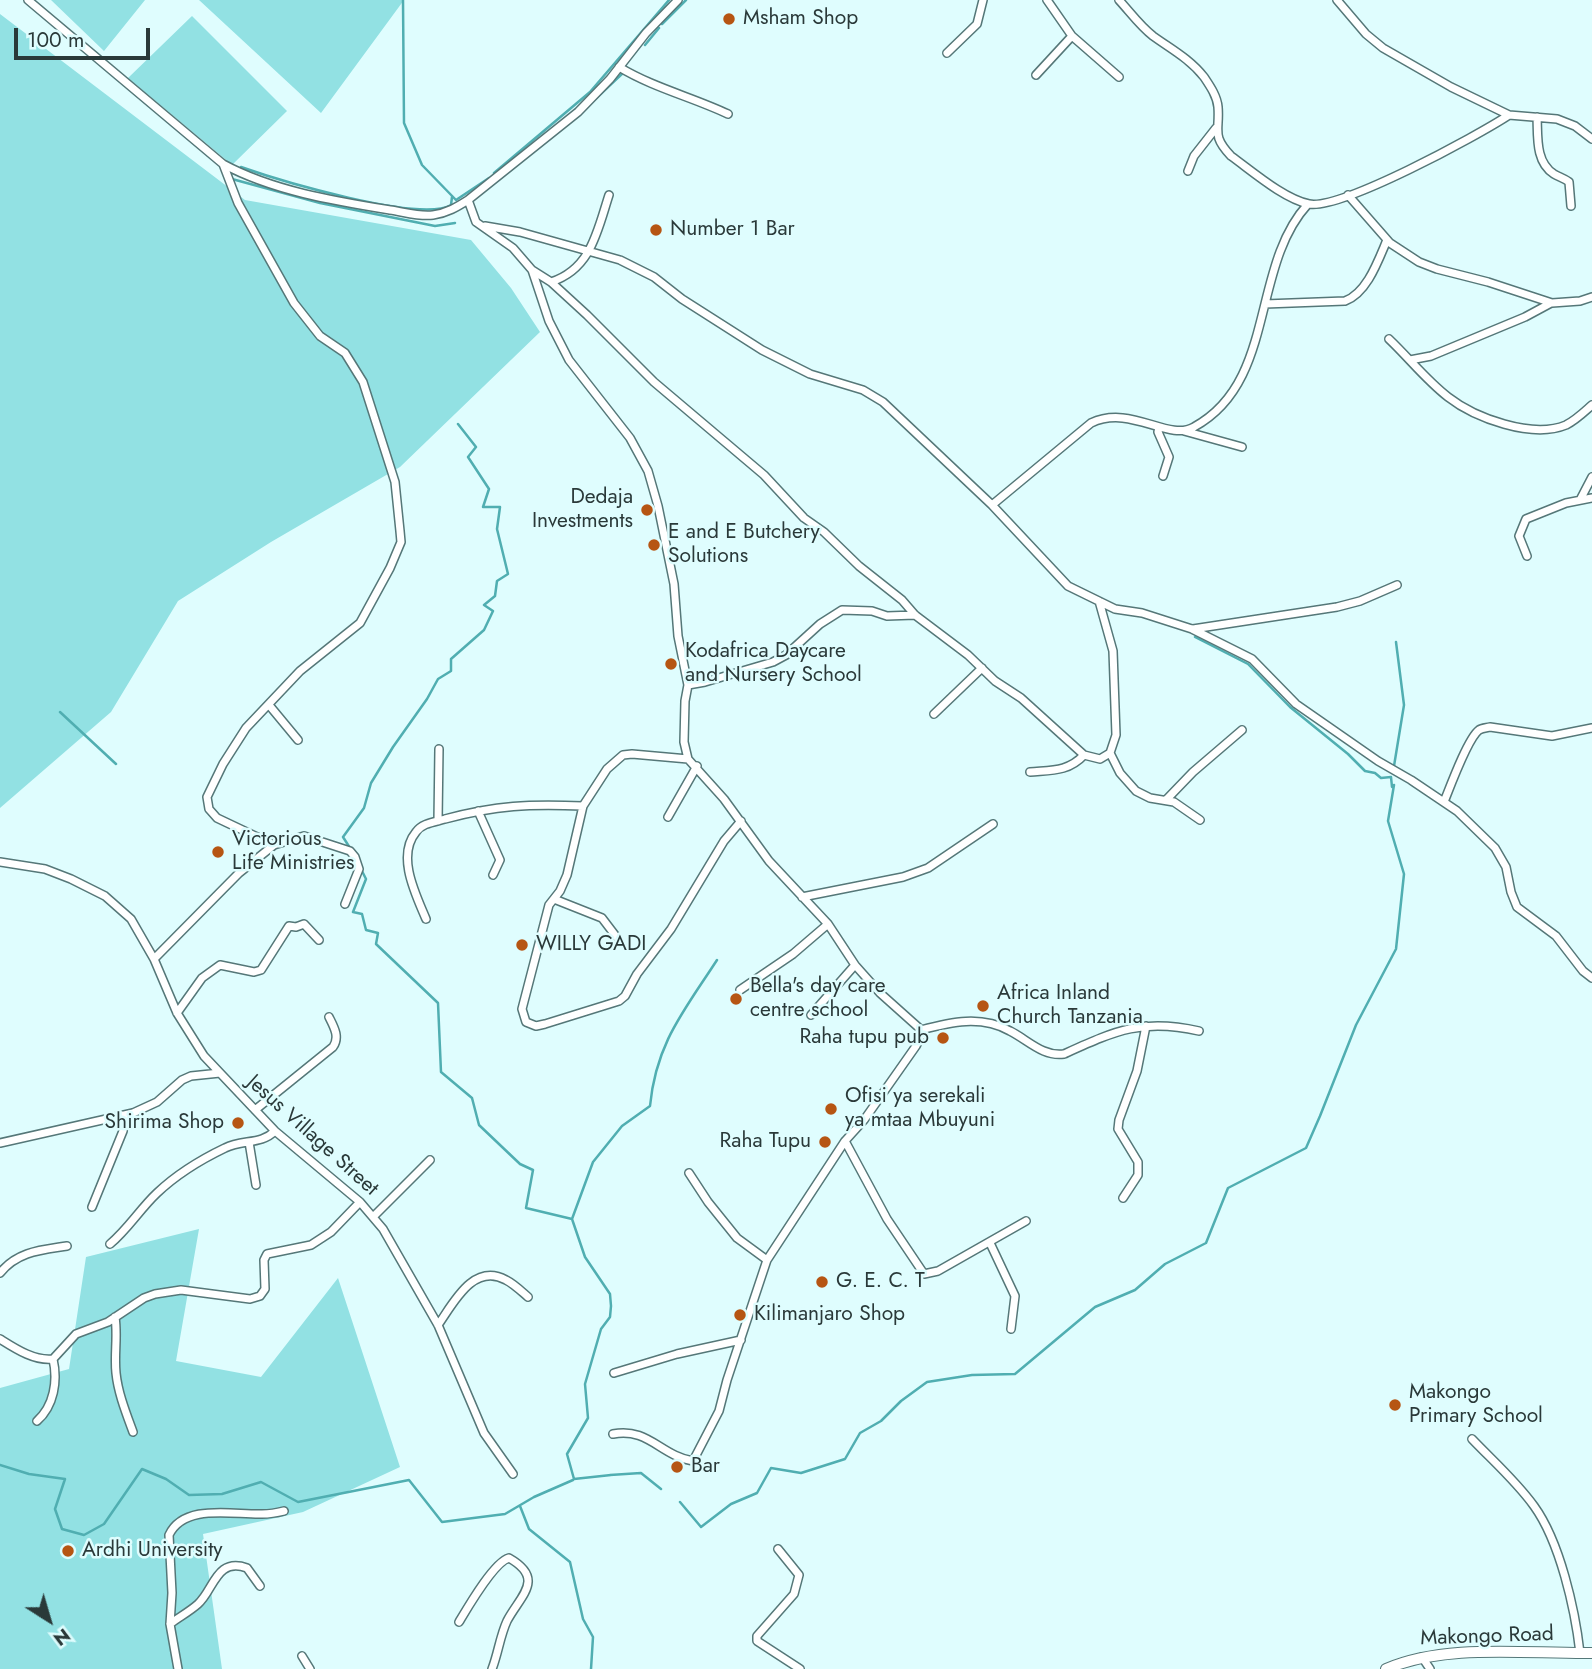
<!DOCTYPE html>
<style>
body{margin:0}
#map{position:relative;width:1592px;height:1669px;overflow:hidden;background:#dffdfe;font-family:Jost,sans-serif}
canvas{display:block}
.north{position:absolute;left:14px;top:1585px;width:70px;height:70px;-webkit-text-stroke:5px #dffdfe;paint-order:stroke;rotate:143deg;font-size:19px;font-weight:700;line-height:28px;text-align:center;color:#2a3939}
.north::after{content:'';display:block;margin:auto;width:24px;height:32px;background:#2a3939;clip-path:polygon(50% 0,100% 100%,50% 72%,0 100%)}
.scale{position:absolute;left:14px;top:28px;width:136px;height:32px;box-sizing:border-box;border:4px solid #2a3939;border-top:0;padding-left:9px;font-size:21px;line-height:24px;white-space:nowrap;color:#2a3939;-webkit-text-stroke:5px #dffdfe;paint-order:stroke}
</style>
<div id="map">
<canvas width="1592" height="1669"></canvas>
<div class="north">N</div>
<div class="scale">100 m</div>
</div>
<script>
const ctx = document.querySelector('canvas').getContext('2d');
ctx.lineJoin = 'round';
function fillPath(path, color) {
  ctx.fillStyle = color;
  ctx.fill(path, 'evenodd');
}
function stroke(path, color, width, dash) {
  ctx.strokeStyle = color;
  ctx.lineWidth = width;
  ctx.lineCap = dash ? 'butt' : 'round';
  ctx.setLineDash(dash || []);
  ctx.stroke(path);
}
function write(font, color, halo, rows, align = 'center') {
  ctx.font = font + ' Jost,sans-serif';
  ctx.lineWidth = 5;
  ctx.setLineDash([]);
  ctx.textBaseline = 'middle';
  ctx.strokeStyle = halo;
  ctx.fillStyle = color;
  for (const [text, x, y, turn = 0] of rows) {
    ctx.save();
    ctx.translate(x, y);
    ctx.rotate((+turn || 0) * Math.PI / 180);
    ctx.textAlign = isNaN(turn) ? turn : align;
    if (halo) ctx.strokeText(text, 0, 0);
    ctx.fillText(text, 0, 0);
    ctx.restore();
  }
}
const green = new Path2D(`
 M51,0H145L104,51Z
 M199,0H404L321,113Z
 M0,14L245,200L471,240L511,288L540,332L400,467L271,542L178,601L111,712L0,808Z
 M192,16L287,111L232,165L128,78Z
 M199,1229L176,1361L261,1377L338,1278L400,1467L303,1512L203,1534L222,1669H0V1388L69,1369L86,1257Z`);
const stream = new Path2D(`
 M403,0L404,123L422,165L456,200L489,178
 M662,24L686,0
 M645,45L659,28
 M591,103L624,72
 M241,167C278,180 420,223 451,205L452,197
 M494,173L590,92L669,0
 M232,179L320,203L435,226L455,223
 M1195,637L1248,664L1290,707L1348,754L1365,771L1375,773L1381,778L1391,777L1392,787
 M60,712L116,764
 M1394,766L1404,705L1396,642
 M350,848L343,837L364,808L371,783L393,747L427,699L438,679L451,671V659L484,630L493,611L484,605L495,596L497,581L508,574L497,529L500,507H483L489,489L468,457L476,447L458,424
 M361,869L366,879L353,912L362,914L366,930L378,933L376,944L438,1003L441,1072L472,1098L479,1125L520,1164L533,1170L526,1208L572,1219L585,1257L610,1294L611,1306L610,1317L601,1329L585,1384L588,1418L567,1454L574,1479L611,1475
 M572,1219L593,1162L622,1126L650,1106C656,1043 684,1011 717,960
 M0,1465L29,1474L65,1479L55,1509L62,1529L84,1535L104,1524L142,1469L166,1479L189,1495L222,1494L261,1482L298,1502L409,1480L442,1522L505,1514L534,1497L573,1480
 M610,1475L641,1473L661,1489
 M680,1502L701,1527L731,1504L757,1493L771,1468L801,1473L845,1459L860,1433L881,1421L901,1401L927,1382L972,1375L1015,1374L1095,1307L1135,1290L1165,1264L1206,1243L1228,1188L1306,1148L1320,1116L1356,1025L1396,949L1404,874L1388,821L1394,785
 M520,1506L529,1529L570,1562L583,1619L593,1637L591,1669`);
const minor = new Path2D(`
 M28,0L223,164C273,191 335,201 390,210C404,212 420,217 433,215C447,213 457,207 468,200L578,112L610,79L646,33L678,0
 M1047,0L1072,36L1119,77
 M1119,0C1130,12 1140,26 1153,36C1171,49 1190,59 1204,77C1210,86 1217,96 1218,107C1220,131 1211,135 1231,156C1252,171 1284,199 1309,204C1341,210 1477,136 1509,115
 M1337,0L1366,34L1383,48L1451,87L1509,115L1557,119L1575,126L1592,139
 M947,53L977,24L983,0
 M619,67C654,88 692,97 728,114
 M1036,75L1072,36
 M1537,117C1538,136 1535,162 1554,174C1559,177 1564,178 1569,182L1571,206
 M223,164L238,203L294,303L320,336L345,353L363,382L395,482L400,531L401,542L390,568L360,623L300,671L246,728L223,764L207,797L209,809L217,818L274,845
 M1188,171L1194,156L1216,128
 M1348,195L1390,243L1419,262L1437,269L1488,282L1552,303L1580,301L1592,297
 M468,200L476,222L513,248L532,270L549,321L569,360L630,438L648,471L658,506L674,584L678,636L688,685L685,701L684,742L688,759L724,799L769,861L828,924L855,965L880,993L918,1027L922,1034L916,1046L864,1120L845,1141L767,1260L727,1380L719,1411L693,1461C661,1456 648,1427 613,1434
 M485,226L520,232L620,260L654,277L682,299L762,350L810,374L863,390L883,402L992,505L1068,586L1115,609L1142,613L1192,629L1252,659L1296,704L1378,761L1411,780L1457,811L1495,848L1506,867L1511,892L1517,907L1556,936L1583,971L1592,978
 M532,270L551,282L587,315L654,382L764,475L804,518L824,532L859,566L902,600L915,615L968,655L995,681L1021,698L1084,755L1100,759L1110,753L1116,735L1113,651L1099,601
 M551,282C591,269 597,232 609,195
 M1265,304L1345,301C1367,293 1378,261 1387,240
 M1389,339C1409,358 1426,380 1448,397C1475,418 1532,439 1566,425C1576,420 1584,412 1592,405
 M1410,360L1431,356L1525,317L1551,303
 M1159,427L1158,432L1169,457L1163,476
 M1184,431L1242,447
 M1580,500L1592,477
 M992,505L1091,423C1131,404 1168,442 1194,427C1277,382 1250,267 1308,204
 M1527,556L1519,536L1526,519L1566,503L1592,498
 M1193,629L1337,607L1360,601L1397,585
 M688,685L705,682L773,662L786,655L820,624L842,610L872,611L887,616L915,615
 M269,705L298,740
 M934,714L982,668
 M1110,753L1120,773L1136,791L1150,798L1174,802L1200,820
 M688,759L632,754L623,755L607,769L583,806L567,875L560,891L549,905L522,1009L526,1022L536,1026L545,1024L619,1001L625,996L637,974L671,929L724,841L741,821
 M1030,772C1051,770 1068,772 1084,755
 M1166,800L1193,772L1242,730
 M1444,802C1450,787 1468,738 1479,730C1482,728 1486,728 1490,727L1552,736L1592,728
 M478,811L500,860L493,875
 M668,817L697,766
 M438,821L439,749
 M0,862L45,869L71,879L105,896L131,919L154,959L177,1013L204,1056L275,1131L360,1202L383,1229L438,1325L484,1433L513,1474
 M802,897L903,877L928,868L993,824
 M554,899L602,918L618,939
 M426,919C416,895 396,856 416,832C422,823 435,822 445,819C497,805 529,804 583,806
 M154,959L239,873L274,845L304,836L350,851L355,857L359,869L345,904
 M740,990L793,954L828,924
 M177,1013L202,978L220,965L254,972L261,970L289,926L296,927L304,924L319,940
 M811,1015L855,965
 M921,1030C951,1022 981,1015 1010,1031C1028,1040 1043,1057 1064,1054C1115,1031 1142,1018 1199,1031
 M255,1110L333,1047C340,1037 334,1027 329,1017
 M845,1141L887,1219L924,1274L938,1271L1026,1221
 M249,1142L256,1185
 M0,1143L133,1113L157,1102L182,1080L191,1076L220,1073
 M689,1173L708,1202L737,1238L767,1260
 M1123,1198L1138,1175V1162L1118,1129L1119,1120L1137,1071L1146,1026
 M92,1207L123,1131L124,1123L121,1115
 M374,1216L430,1160
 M990,1243L1015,1296L1011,1329
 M110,1244C128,1229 140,1209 157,1193C176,1175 202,1159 225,1148C242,1139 261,1145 275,1131
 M0,1273C18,1251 42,1250 67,1246
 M115,1317C118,1336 114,1354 116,1373C118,1393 126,1413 133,1432
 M438,1325C453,1304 473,1262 506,1280C514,1284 521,1291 528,1297
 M0,1339C16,1349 34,1361 53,1359L76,1334L108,1322L144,1298L155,1294L181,1290L250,1299L260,1296L265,1289L264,1260L267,1254L311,1245L331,1232L360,1202
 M614,1373L677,1354L741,1340
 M37,1421C54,1406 58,1381 53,1359
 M1472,1439C1493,1461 1516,1481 1534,1506C1560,1542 1575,1609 1580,1653
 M778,1549L799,1575L794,1594L757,1636V1641L800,1669
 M459,1622C468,1607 494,1562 509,1558C546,1579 520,1596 507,1621C500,1636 498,1654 492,1669
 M170,1624C179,1617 189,1612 198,1604C214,1590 216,1557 247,1568L260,1586
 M302,1656L310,1669
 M1422,1657L1430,1669
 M178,1669L170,1624L172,1593L169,1535C184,1503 233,1515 262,1514C269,1514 276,1513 284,1511`);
const tertiary = new Path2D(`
 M1386,1669C1446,1643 1526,1654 1592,1653`);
const markers = [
 [729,19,7,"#b65513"],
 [656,230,7,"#b65513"],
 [647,510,7,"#b65513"],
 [654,545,7,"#b65513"],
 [671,664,7,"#b65513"],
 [218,852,7,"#b65513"],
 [522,945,7,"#b65513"],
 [736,999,7,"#b65513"],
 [983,1006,7,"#b65513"],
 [943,1038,7,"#b65513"],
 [831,1109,7,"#b65513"],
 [238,1123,7,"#b65513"],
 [825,1142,7,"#b65513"],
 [822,1282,7,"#b65513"],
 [740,1315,7,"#b65513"],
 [1395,1405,7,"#b65513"],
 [677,1467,7,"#b65513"],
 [68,1551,7,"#b65513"]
];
const poiNames = [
 ["Msham Shop",743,19],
 ["Number 1 Bar",670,230],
 ["Dedaja",633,498,"right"],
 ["Investments",633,522,"right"],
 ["E and E Butchery",668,533],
 ["Solutions",668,557],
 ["Kodafrica Daycare",685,652],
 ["and Nursery School",685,676],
 ["Victorious",232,840],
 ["Life Ministries",232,864],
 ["WILLY GADI",536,945],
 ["Bella's day care",750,987],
 ["centre school",750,1011],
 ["Africa Inland",997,994],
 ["Church Tanzania",997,1018],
 ["Raha tupu pub",929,1038,"right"],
 ["Ofisi ya serekali",845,1097],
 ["ya mtaa Mbuyuni",845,1121],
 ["Shirima Shop",224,1123,"right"],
 ["Raha Tupu",811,1142,"right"],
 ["G. E. C. T",836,1282],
 ["Kilimanjaro Shop",754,1315],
 ["Makongo",1409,1393],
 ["Primary School",1409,1417],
 ["Bar",691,1467],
 ["Ardhi University",82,1551]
];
const streetNames = [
 ["Jesus Village Street",312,1136,42],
 ["Makongo Road",1487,1637,-2]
];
fillPath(green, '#92e1e3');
stroke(stream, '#50aeb1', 2.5);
stroke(minor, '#557778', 10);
stroke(tertiary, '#557778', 12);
stroke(minor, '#fff', 7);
stroke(tertiary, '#fff', 10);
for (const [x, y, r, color] of markers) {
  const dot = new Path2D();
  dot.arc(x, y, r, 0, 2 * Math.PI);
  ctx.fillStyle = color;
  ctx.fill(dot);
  stroke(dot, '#dffdfe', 2.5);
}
write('21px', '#2a3939', '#dffdfe', poiNames, 'left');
write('21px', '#2a3939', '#dffdfe', streetNames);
</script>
